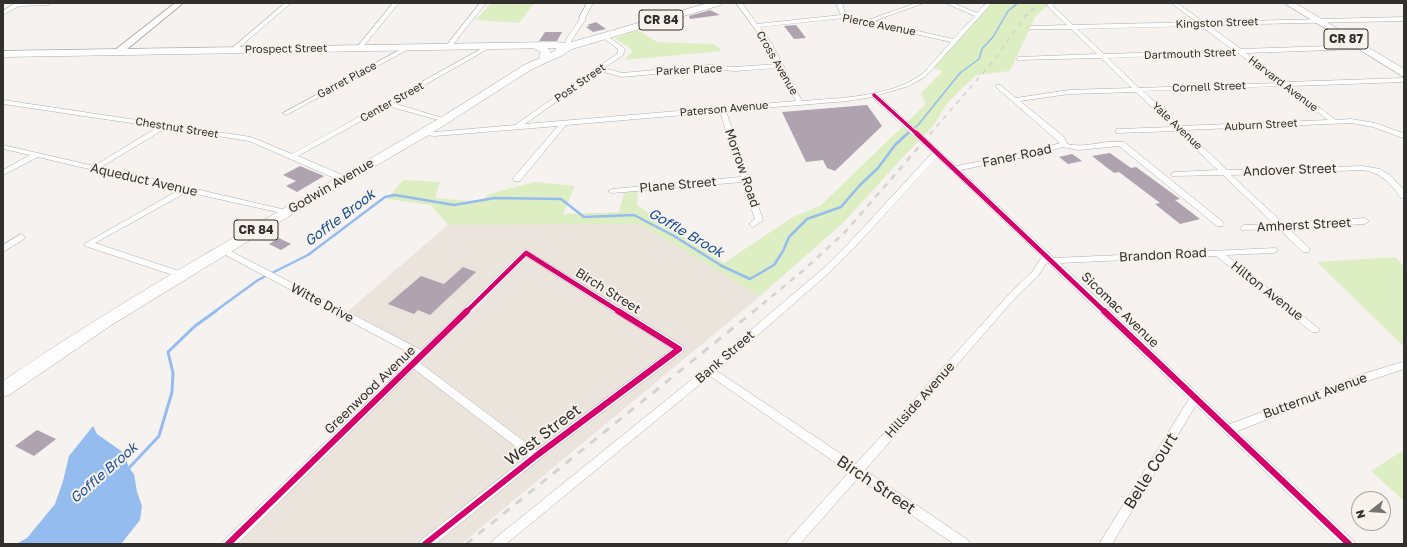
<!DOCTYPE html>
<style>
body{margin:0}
#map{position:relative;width:1407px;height:547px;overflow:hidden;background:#f5f2ef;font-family:"Golos Text",sans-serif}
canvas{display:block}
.frame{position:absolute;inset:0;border:4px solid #32302e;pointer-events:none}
.north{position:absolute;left:1351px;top:491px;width:40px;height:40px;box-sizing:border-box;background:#f8f2ec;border:1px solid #a9a4a0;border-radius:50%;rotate:253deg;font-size:11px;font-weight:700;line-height:16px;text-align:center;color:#32302e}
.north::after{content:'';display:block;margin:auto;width:14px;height:18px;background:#767472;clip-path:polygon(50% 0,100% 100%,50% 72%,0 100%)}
</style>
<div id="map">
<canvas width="1407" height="547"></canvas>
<div class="frame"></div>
<div class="north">N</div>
</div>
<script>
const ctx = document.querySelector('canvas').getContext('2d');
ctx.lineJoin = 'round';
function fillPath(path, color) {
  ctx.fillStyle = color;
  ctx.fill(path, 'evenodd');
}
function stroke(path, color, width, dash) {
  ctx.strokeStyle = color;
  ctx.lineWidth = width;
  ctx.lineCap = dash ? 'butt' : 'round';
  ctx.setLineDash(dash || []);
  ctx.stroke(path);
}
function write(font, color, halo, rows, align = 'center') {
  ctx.font = font + ' "Golos Text",sans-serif';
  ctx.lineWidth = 4;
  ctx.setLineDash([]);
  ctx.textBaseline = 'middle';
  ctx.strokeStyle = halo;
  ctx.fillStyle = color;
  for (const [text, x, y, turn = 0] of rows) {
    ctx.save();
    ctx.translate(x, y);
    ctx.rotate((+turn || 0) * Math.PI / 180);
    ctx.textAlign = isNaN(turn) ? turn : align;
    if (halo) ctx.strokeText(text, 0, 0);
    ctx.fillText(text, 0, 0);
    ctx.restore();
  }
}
const built = new Path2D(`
 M640,224L760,296L461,544H225L422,352L348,311L448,225Z`);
const green = new Path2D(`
 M491,3H534L519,23L476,20Z
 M992,3H1050L1035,17L1010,71L976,75L948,102L933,126L905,155L844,222L760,296L640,224L448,225L431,205L387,199L403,180L440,182L435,198L481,202L489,194L535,182L575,186L563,214L619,212L625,190H638L637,205L724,263L793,217L820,206L926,104L921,93L943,71L931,67Z
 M638,30L657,42L714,44L722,51L624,60L632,52L631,49L614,38Z
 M1395,257L1404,266V347L1317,262Z
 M1404,450V501L1371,471Z`);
const water = new Path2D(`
 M93,426L97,434L124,453L129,468L134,474L137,492L142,506L140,520L121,544H16L27,538L55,504L63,481L69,456Z`);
const streamFar2 = new Path2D(`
 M907,134L918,125L960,73L979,59L982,49L993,37L1008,11L1018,3`);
const streamFar1 = new Path2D(`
 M214,312L258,280L308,255L385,197L395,195L454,205L495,198L561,199L584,217L634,215L674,236L722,266L750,279L774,265L783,251L789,237L807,219L841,207L860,185L878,168L895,145L908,133`);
const stream = new Path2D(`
 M128,469L159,436L172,392L173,373L168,352L195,326L216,311`);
const building = new Path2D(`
 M710,10L720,15L690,19L689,16Z
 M596,22L606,29L593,32L586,27L590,26L587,25Z
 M796,25L806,38L794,39L784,26Z
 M545,32H562L557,41H539Z
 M867,105L882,126L835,171L827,168L823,160L806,162L782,112Z
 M1110,153L1131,168L1136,167L1180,199L1175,200L1200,219L1180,224L1155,204L1160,203L1119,172L1114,173L1092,156Z
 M1072,154L1082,161L1068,164L1059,157Z
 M300,166L324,176L297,192L286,186L296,181L283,175Z
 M279,238L291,244L281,250L269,244Z
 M463,267L476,272L430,315L418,310L414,314L388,304L421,276L444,284Z
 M37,430L56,439L34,456L15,446Z`);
const minor = new Path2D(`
 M15,3H51L48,5L19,6L3,15V11Z
 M285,3H291L235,51H231V49Z
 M393,3H399L361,49H357V47Z
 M480,3H486L450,48H446V46Z
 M587,3H593L585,18L586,19L571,41L572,46L567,47L565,41L580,19L579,18Z
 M736,3H742L757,24L841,15L836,3H842L846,15L868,20L916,3H924L874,21L953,39L975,16L945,3H953L977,13L986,3H992L926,76L909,86L878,95L956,166L1034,151L1060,143L996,87V85H1000L1016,98L1069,90L1132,88L1101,58L1017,60L1016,59L1019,57L1097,54L1071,29H1029L1028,28L1031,26L1067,25L1049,8L1047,5L1049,3H1055L1053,6L1073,25L1197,22L1171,3H1177L1204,22L1404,17V21L1208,25L1241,49L1360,45L1363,47L1360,49L1246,53L1286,82L1404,78V82L1291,86L1336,120L1351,119L1375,123L1403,133V137H1400L1373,127L1351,123L1185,130L1227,170L1363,166L1380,169L1390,175L1404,190V198H1401C1390,183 1382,173 1363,170L1231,175L1283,223L1365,218L1369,221L1365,224L1288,228L1309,248L1310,250L1309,252H1303L1279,229L1241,230L1240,228L1244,225L1274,224L1223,175L1172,176L1171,174L1175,172L1218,170L1177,131L1116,133V129H1119L1172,127L1136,92L1069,94L1020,101L1064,137L1067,144C1086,149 1105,139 1124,142L1223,222L1224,224L1223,226H1217L1119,146L1078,150L1063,147L1035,155L960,170L1054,258L1276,248L1277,250L1276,252L1273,253L1226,255L1318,328L1320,330L1318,332H1312L1216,256L1060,263L1230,424L1363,374L1402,362L1404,363V369L1371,380L1237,431L1353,540L1355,544H1340L1196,405L1112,544H1099L1189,399L1047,262L1038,276L1017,296L865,470L968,540L970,544H954L858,478L800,544H786L788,540L849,472L710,376L506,544H491L493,540L706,368L825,267L849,243L932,153L872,97L848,101L726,111L763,220L753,227L749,224L755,219L742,182L612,193L608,191L612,189L741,177L720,112L566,125L520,181H514L513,179L514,177L558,126L435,136L423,135L419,133L423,131L435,132L515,125L618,53V49L602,37L601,36L604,34L623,47L625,50L623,55L604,68L622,73L708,65L735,67L777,64L766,44ZM844,18L951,42C941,52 932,65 922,74C892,97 839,98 802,101L772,44L760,27ZM1201,26L1233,50L1104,54L1077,29ZM1238,53L1278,83L1139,88L1108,58ZM778,68L796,101L525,124L600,71L622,77L708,69L735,71ZM1283,86L1328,120L1180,126L1143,91ZM937,157L1042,257L1032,272L1011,292L856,464L717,371L831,271L855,247Z
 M488,45L493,46L393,103L446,119V121H442L388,106L298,156L347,177L348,179L347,181H341L249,141L166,128L101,167L286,210L290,212L286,214L187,192L95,243L185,273L187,275L182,278L85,246L84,244L179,190L38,157L3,175V170L30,155L3,149V145L94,166L158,127L3,104V100L251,137L292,154Z
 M407,46L410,48L409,49L288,114L286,115L283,113Z
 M21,234L25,237L24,239L3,252V245Z
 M223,247L421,350L523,251L526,250L683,346L684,349L683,352L540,459L435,544H419L421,540L528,456L414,369L237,544H222L224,540L415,356L220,252L219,250L220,248ZM527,257L672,349L536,450L420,363Z`);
const tertiary = new Path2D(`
 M175,3H183L121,54H115V50Z`);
const secondary = new Path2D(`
 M555,42L569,43L573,46L569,49L555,48L3,57V51Z`);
const primary = new Path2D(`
 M708,3H723L721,5L572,49L563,55L532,69L427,136L291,215L113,324L9,395L3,397V381C136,290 278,213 418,131C454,110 489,87 524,65L540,58L539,56L541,52L528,45L529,43C537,41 548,46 551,53L556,50V47L565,44Z
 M1284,3H1295L1404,69V77Z`);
const railFar2 = new Path2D(`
 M930,134L996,58L1024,17L1040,3`);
const railFar1 = new Path2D(`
 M753,312L806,268L846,231L931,133`);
const rail = new Path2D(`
 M466,544L754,311`);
const cyclewayFar2 = new Path2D(`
 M874,95L917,134`);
const cyclewayFar1 = new Path2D(`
 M916,133L1105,312
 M466,312L526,253L620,312`);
const cycleway = new Path2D(`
 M1104,311L1349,544
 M228,544L467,311
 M425,544L536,456L679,349L618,311`);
const farStreetnames = [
 ["Kingston Street",1217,23,-2],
 ["Pierce Avenue",879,25,11],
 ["Prospect Street",286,49,-1],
 ["Dartmouth Street",1190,54,-2],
 ["Cross Avenue",777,63,60],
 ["Parker Place",689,70,-3],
 ["Garret Place",347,80,-28],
 ["Post Street",580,83,-35],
 ["Harvard Avenue",1283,84,37],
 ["Cornell Street",1209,87,-2],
 ["Center Street",392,102,-29],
 ["Paterson Avenue",724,109,-5],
 ["Auburn Street",1261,125,-3],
 ["Yale Avenue",1177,126,43],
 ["Chestnut Street",177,128,9]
];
const shields = [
 [661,20,44],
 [1346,39,44],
 [256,230,44]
];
const shieldNames = [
 ["CR 84",661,20],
 ["CR 87",1346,39],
 ["CR 84",256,230]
];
const streetNames = [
 ["Faner Road",1017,156,-12],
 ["Morrow Road",742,168,71],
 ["Andover Street",1290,170,-2],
 ["Aqueduct Avenue",144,180,13],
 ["Plane Street",678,185,-5],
 ["Godwin Avenue",331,186,-30],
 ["Amherst Street",1304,225,-3],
 ["Brandon Road",1163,255,-3],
 ["Birch Street",608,291,32],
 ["Hilton Avenue",1267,291,38],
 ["Witte Drive",322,303,28],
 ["Sicomac Avenue",1120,310,44],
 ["Bank Street",725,357,-41],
 ["Greenwood Avenue",370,390,-44],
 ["Butternut Avenue",1315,396,-20],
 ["Hillside Avenue",920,400,-48]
];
const waterNames = [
 ["Goffle Brook",340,218,-37],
 ["Goffle Brook",686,233,30],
 ["Goffle Brook",104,473,-41]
];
const nearStreetnames = [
 ["West Street",543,435,-37],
 ["Belle Court",1151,471,-58],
 ["Birch Street",876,485,34]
];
fillPath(built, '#eae4dc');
fillPath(green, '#ddeec2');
fillPath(water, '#95bcef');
stroke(streamFar2, '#95bcef', 1.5);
stroke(streamFar1, '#95bcef', 2.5);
stroke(stream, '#95bcef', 3);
fillPath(building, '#afa3b0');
stroke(minor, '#afadaa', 1);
stroke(tertiary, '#afadaa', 2);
stroke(secondary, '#afadaa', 1);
stroke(primary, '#afadaa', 1);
fillPath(minor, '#fefdfd');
fillPath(tertiary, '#fefdfd');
fillPath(secondary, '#fefdfd');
fillPath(primary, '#fefdfd');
stroke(railFar2, '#d4d3d1', 1.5, [5, 5]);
stroke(railFar1, '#d4d3d1', 2.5, [6, 6]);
stroke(rail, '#d4d3d1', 3, [8, 8]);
stroke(cyclewayFar2, '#d6006c', 3.5);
stroke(cyclewayFar1, '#d6006c', 4.5);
stroke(cycleway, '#d6006c', 6);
write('11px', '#32302e', '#f8f2ec', farStreetnames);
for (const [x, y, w] of shields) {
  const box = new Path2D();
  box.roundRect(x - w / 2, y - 10, w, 20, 3);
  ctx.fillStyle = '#f8f2ec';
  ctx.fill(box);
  stroke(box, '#32302e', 1);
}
write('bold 12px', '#32302e', null, shieldNames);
write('13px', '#32302e', '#f8f2ec', streetNames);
write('italic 14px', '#174e91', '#f8f2ec', waterNames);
write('16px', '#32302e', '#f8f2ec', nearStreetnames);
</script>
